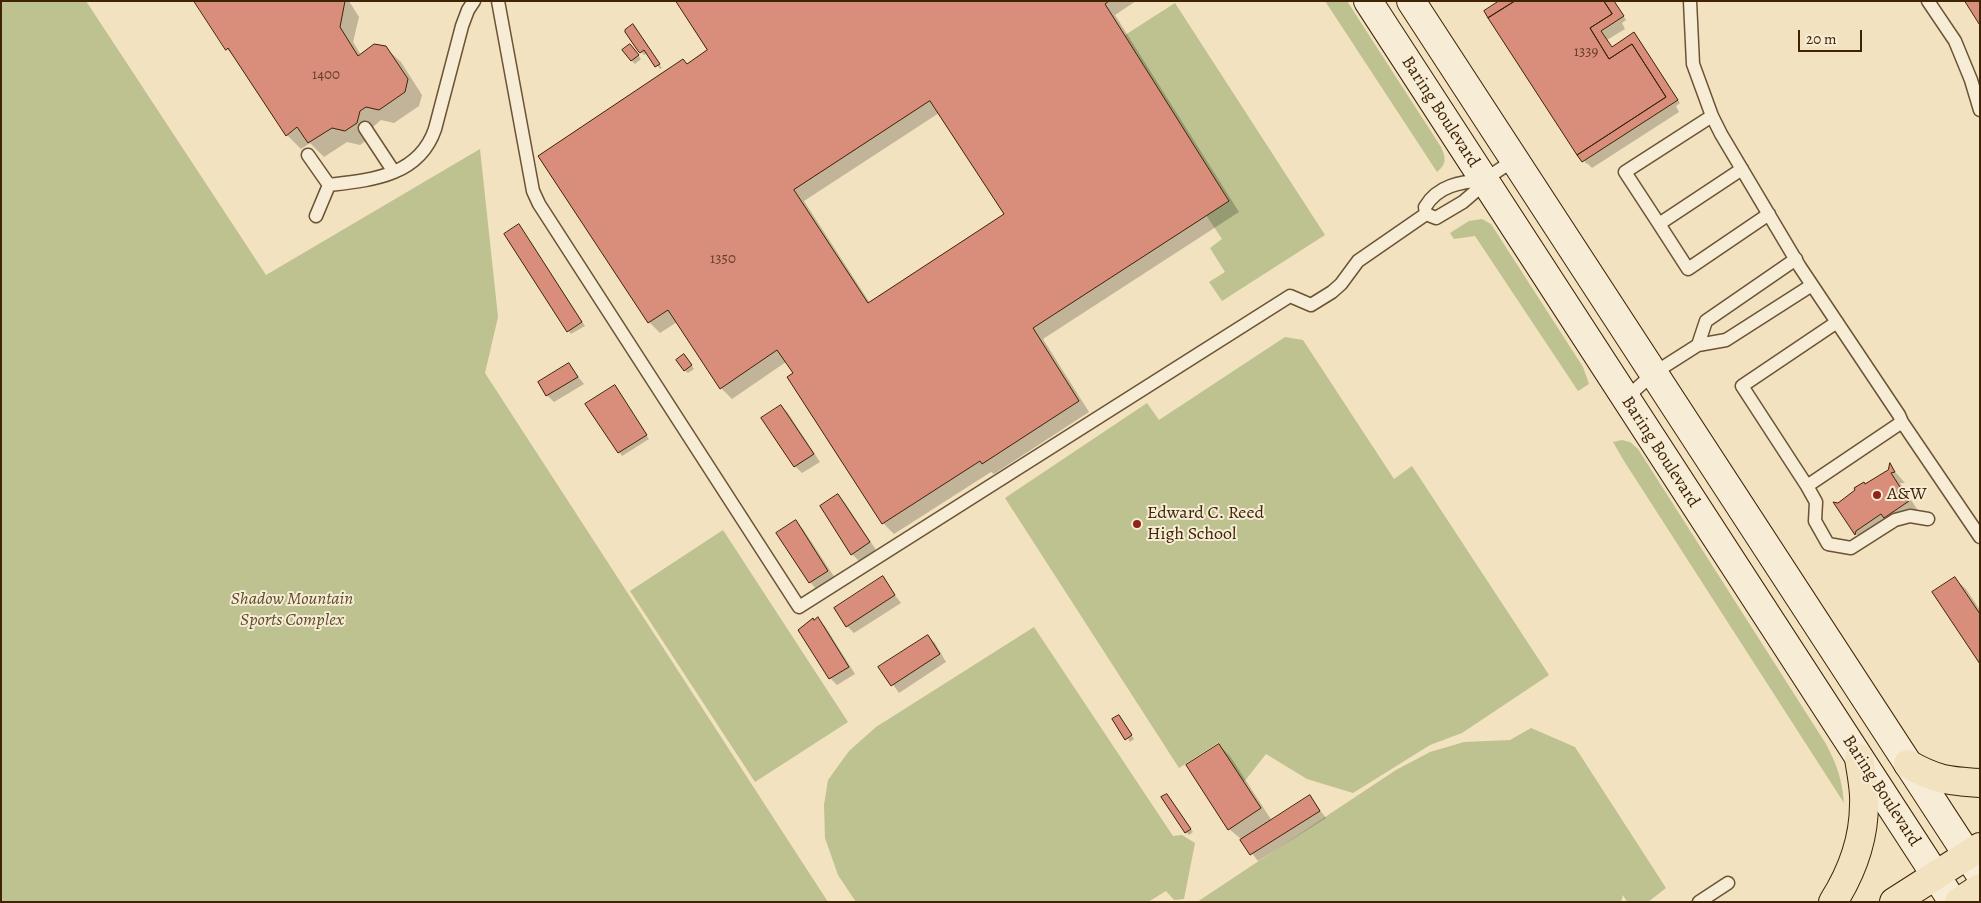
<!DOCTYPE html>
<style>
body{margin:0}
#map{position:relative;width:1981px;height:903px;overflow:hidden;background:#f2e2bf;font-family:Alegreya,serif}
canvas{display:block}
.frame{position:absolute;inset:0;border:2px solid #3e2305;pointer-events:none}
.scale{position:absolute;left:1798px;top:30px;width:64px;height:22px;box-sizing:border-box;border:2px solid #3e2305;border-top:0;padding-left:6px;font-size:15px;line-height:18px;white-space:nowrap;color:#3e2305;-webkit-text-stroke:4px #f7ecd5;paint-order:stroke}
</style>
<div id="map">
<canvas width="1981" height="903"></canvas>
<div class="frame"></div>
<div class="scale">20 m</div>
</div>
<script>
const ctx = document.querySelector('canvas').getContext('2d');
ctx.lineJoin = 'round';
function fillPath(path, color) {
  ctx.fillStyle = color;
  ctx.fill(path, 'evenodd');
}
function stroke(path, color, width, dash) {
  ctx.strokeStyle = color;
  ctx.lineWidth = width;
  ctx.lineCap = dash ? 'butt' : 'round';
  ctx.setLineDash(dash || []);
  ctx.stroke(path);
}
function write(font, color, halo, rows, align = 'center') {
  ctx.font = font + ' Alegreya,serif';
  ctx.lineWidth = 4;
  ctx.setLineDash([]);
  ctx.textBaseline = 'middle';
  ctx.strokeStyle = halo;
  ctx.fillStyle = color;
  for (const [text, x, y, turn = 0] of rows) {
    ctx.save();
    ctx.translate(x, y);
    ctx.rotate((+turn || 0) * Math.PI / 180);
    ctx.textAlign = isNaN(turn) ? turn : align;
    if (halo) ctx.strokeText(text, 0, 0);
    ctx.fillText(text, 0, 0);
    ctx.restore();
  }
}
const green = new Path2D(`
 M1,1H86L266,275L480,149L498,317L485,373L828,902H1Z
 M1325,1H1347L1441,147C1446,158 1447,164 1437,172Z
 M1175,3L1325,235L1222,301L1209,282L1225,272L1210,248L1222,239L1206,215L1229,200L1125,35Z
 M1482,219L1491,224L1583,367L1589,384L1578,391L1475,236L1454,239L1450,233L1469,221Z
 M1285,337L1303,340L1394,479L1412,466L1549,675L1462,733L1430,745L1353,793L1307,779L1266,754L1244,782L1218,743L1179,768L1005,498L1147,403L1159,420Z
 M1622,440L1630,442L1638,449L1826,744C1837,765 1842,779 1844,803L1624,461L1613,442Z
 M723,530L848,722L755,782L630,591Z
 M1034,627L1173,836L1182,835L1195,843L1184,899L1174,900L1166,891L1148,902H856L838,875L825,838L824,805L828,780L849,751L876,727Z
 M1531,728L1575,747L1666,888L1648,902H1627L1623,895L1621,902H1197L1396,770L1430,752L1464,742L1510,740Z`);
const shadow = new Path2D(`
 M196,1H349L359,17L353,42L361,55L386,48L401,62L422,95L419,106L394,123L381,120L374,126L371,137L360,145L347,142L324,157L310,143L301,149L287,135L237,60L227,49Z
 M677,1H1136L1115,15L1239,212L1043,339L1089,412L994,474L991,472L894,534L883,523L789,378L794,374L786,362L732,399L721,388L677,322L660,333L649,322L687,65L709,51ZM939,113L1005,215L870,303L804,201Z
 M1501,1H1614L1626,20L1622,23L1625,29L1607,40L1612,48L1637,37L1680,103L1676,106L1679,112L1592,168L1587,163L1586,164Z
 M633,26L662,68L660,69L648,53L644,55L639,50Z
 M634,49L641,59L635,64L631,60Z
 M522,229L585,326L571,334L506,234Z
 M687,359L694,369L688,373L684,370Z
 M569,365L584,384L554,402L547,395Z
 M618,390L649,439L622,456L587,404Z
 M781,406L788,413L820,462L802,473L795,466Z
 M1890,466L1905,483H1900L1919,512L1895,528L1892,525L1866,544L1856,534L1836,504H1838L1889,470Z
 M838,496L845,503L876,550L859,561L852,554Z
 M796,522L803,529L835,578L817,590L810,582L778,534Z
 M882,578L901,603L854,633L847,626L836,608Z
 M1955,579L1966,589L1980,610V662Z
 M818,619L825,626L855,674L837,685L830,678L814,621Z
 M928,636L935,643L946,662L899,693L880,667Z
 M1114,719L1122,720L1134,739L1130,742Z
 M1219,745L1230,756L1272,821L1310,797L1326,818L1258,861L1241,839L1229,829Z
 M1167,795L1193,832L1189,835L1186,832Z`);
const building = new Path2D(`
 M194,1H345L340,27L358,56L374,44L386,46L408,79L405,92L379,110L366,107L360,111L357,123L345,131L332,128L308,143L297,127L286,136L228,48L226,50Z
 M676,1H1109L1105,4L1229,201L1033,328L1079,401L982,464L980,461L882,524L787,377L793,373L777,350L720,389L668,310L648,323L538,156L683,59L687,64L707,50ZM930,101L1004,214L868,303L794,190Z
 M1499,1H1515L1488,18L1484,11Z
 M1515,1H1604L1612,14L1590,28L1609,59L1632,44L1666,97L1577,155L1488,18Z
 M1604,1H1614L1624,16L1601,31L1612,47L1634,32L1678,100L1582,162L1577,155L1666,97L1632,44L1609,59L1590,28L1612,14Z
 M1965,1H1980V25Z
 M633,24L660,64L655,67L644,50L640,53L638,51L625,32V30Z
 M630,44L639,55L631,61L622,50Z
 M519,224L582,322L567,332L504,234Z
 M684,354L692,365L684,371L676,360Z
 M569,363L578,377L546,396L538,382Z
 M615,385L647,435L618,453L585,404Z
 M781,405L814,454L794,467L761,418Z
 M1890,463L1895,472L1891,473L1909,501L1884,518L1881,514L1856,531L1855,535L1833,502L1838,503L1855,490L1854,488L1864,482L1865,484L1888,470Z
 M838,494L870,542L851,555L820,506Z
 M796,520L828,571L809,583L776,533Z
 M883,576L895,595L846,627L834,608Z
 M1955,577L1980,614V664L1932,592Z
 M818,617L849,667L829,679L798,630L813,618L814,620Z
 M928,635L940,654L891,686L878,667Z
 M1119,715L1132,735L1125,740L1112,719Z
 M1219,744L1261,808L1228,830L1186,765Z
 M1167,794L1191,829L1185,833L1161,797Z
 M1310,795L1320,811L1250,855L1240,840Z`);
const service = new Path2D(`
 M498,1L533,191L539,204L799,607L1290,296L1311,305L1332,292L1341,284L1358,261L1426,214
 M1690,1L1693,64L1712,116L1721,134L1800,267L1899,415L1902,422L1980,537
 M1928,1L1955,41L1971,80L1980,110
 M1712,116L1625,172L1659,224L1742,169
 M365,128L394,172
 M308,155L329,185
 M329,185C372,180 419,176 435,129L462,26L468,10L474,1
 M1426,214L1436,218L1463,202L1477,190L1484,180L1514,160
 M1426,214L1425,207C1438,185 1461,182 1484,180
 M316,216L329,185
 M1659,224L1688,269L1769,214
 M1837,322L1742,386L1807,486L1902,422
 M1698,345L1706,321L1796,259
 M1626,398L1654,373L1698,345L1726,340L1812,285
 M1807,486L1816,502L1815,521L1828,544L1851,548L1895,520L1910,516L1928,519
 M1699,902L1728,883`);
const secondary = new Path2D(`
 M1368,1L1953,902
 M1411,1L1980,874`);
const primary = new Path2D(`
 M1908,764C1936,780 1948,781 1980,783
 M1833,902C1852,872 1864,839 1864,804C1865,789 1861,773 1859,758
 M1894,902L1980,847
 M1959,902L1980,888`);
const markers = [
 [1877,495,5,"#8f2418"],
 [1137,524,5,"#8f2418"]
];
const numberNames = [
 ["1339",1586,52],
 ["1400",326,75],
 ["1350",723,259]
];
const streetNames = [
 ["Baring Boulevard",1440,112,57],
 ["Baring Boulevard",1660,452,57],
 ["Baring Boulevard",1881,791,57]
];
const poiNames = [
 ["A&W",1887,495],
 ["Edward C. Reed",1147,514],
 ["High School",1147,535]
];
const parkNames = [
 ["Shadow Mountain",292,600],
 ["Sports Complex",292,621]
];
fillPath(green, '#bdc290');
fillPath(shadow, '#0003');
fillPath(building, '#d98e7c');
stroke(building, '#3e2305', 1);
stroke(service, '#6b5334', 15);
stroke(secondary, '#3e2305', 30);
stroke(primary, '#3e2305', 30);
stroke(service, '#f7ecd5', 12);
stroke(secondary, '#f7ecd5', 28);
stroke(primary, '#f2e2bf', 28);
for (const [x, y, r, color] of markers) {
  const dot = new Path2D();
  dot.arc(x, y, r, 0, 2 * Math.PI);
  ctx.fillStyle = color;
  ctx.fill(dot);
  stroke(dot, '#f7ecd5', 2);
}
write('15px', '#653e23', null, numberNames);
write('18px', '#3e2305', '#f7ecd5', streetNames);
write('18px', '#3e2305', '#f7ecd5', poiNames, 'left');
write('italic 18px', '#5e4b28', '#f7ecd5', parkNames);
</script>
